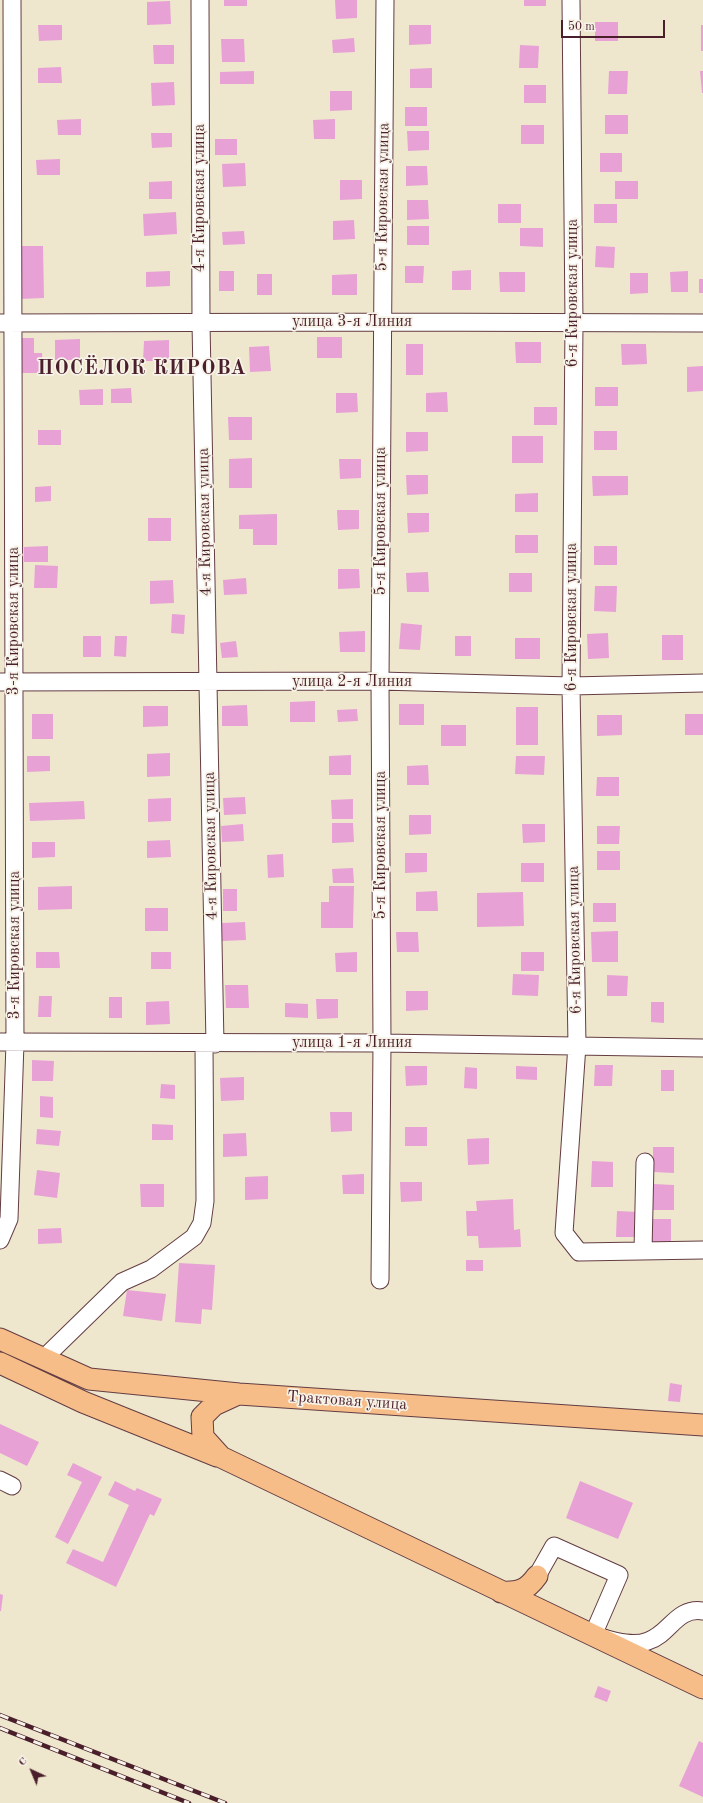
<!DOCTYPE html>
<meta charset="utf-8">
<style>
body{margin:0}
#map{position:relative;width:703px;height:1803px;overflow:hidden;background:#eee7cd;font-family:"Old Standard TT",serif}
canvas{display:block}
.north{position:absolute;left:12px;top:1751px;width:40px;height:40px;-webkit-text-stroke:3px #f7f3e8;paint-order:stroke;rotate:316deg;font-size:11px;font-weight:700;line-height:16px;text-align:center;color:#4a1f2b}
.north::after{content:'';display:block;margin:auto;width:14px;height:18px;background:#4a1f2b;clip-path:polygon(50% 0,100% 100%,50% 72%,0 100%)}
.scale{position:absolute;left:561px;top:20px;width:104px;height:18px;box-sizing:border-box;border:2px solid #4a1f2b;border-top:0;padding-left:5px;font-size:12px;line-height:14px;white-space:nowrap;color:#4a1f2b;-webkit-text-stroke:3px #f7f3e8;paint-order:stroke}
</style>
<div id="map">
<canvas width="703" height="1803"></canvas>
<div class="north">С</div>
<div class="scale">50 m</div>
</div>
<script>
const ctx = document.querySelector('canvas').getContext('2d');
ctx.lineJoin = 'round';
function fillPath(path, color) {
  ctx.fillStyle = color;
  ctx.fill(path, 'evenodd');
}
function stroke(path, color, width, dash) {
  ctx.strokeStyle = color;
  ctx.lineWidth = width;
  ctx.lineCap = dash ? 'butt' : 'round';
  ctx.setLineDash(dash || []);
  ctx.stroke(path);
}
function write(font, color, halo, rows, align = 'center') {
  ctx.font = font + ' "Old Standard TT",serif';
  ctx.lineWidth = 3.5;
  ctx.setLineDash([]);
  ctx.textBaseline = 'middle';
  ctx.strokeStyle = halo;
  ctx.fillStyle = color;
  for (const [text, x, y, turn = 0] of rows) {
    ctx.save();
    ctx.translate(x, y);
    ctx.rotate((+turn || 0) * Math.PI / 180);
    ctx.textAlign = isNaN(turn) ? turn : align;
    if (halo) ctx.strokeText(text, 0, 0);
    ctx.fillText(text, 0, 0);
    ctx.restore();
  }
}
const building = new Path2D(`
 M224,0H247V6H224Z
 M335,0H357V18L336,19Z
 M524,0H546V6H524Z
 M170,1L171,24L147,25V2Z
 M595,22H618V41H595Z
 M38,25H62V40L39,41Z
 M409,25H431V44L409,45Z
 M701,25H703V51H701Z
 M354,38L355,52L333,53L332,40Z
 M221,39H244L245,62H222Z
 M153,45H174V64H154Z
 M520,45L539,46L538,68H519Z
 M61,67L62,83H38V68Z
 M432,68V88H410V69Z
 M254,71V84H220V72Z
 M609,71H628L627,94H608Z
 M700,71H703V93H702Z
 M174,82L175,105L152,106L151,83Z
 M524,85H546V103H524Z
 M330,91H352V110L330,111Z
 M405,107H427V126H405Z
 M605,115H628V134H605Z
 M81,119V135H58L57,120Z
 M335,119V139H314L313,120Z
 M521,125H544V144H521Z
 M407,131H429V150L408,151Z
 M151,133H172V147L152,148Z
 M215,139H237V155H215Z
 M600,153H622V172H600Z
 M60,159V175H37L36,160Z
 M245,163L246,186L223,187L222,164Z
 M406,166H427L428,185L406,186Z
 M340,180H362V199L340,200Z
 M172,181V199H149V182Z
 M615,181H638V199H615Z
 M407,200H428L429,219L407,220Z
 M498,204H521V223H498Z
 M594,204H617V223H594Z
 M176,212L177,234L144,236L143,214Z
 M354,220L355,239L333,240V221Z
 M407,226H429V245H407Z
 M520,228H543V247L520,246Z
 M244,231L245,244L223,245L222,232Z
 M18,246H43L44,298L19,299Z
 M596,246L615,247L614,268L595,267Z
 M405,266H424L423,283H405Z
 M471,270V290H452V271Z
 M170,271V286L146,287V272Z
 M219,271H234V291H219Z
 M688,271V292H671L670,272Z
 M499,272H525V292H500Z
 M630,273H648V293L630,294Z
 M257,274H272V295H257Z
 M357,274V295H332V275Z
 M699,279H703V293H699Z
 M317,337H342V358H317Z
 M18,338H34V353H42L43,373H18Z
 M80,339V360H55V340Z
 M169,340V361H143L144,341Z
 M515,342H541V363H516Z
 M406,344H423V375H406Z
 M621,344H646L647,364L622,365Z
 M269,346L271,371L250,372L249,347Z
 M703,366V391L687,392V367Z
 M595,387H618V406H595Z
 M131,388L132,403H111V389Z
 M103,389V405H80L79,390Z
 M447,392L448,412H426V393Z
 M336,393H357L358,412L336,413Z
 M534,407H557V425H534Z
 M228,417H252V440H229Z
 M38,430H61V445H38Z
 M594,431H617V450H594Z
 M406,432H428V451L406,452Z
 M512,436H543V463H512Z
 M252,458V488H229V459Z
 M339,459H361V478L340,479Z
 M406,475H428V494L407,495Z
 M592,476H628V495L593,496Z
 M51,486V501L35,502V487Z
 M538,493V512H515V494Z
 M337,510H359V529L338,530Z
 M407,513H429V532L408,533Z
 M277,514V545H253V529H239V515Z
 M148,518H171V541H148Z
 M515,535H538V553H515Z
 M48,546V562H24V547Z
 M594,546H617V565H594Z
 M35,565L58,566L57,588H34Z
 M338,569H359L360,588L338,589Z
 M428,572L429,592H407L406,573Z
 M509,573H532V592H509Z
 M246,578L247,594L224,595L223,580Z
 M173,580L174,603L150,604V581Z
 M595,586H617L616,612L594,611Z
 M172,614L185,615L184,634L171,633Z
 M401,623L422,625L420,650L399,649Z
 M365,631V652H340L339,632Z
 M608,633L609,658L588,659L587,634Z
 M662,635H683V660H662Z
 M83,636H101V657H83Z
 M115,636H127L126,657L114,656Z
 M455,636H471V656H455Z
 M515,638H540V659H515Z
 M236,641L238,657L222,658L220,643Z
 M315,701V722H290V702Z
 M399,704H424V725H399Z
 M247,705L248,726H222V706Z
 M143,706H168V726L143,727Z
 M516,707H538V745H516Z
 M357,709L358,721L338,722L337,710Z
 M32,714H53V739H32Z
 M685,714H703V735H685Z
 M597,715H622V735L597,736Z
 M441,725H466V746H441Z
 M170,753V776L147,777V754Z
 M351,755V775H329V756Z
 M27,756H50V771L27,772Z
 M516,756H545L544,775L515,774Z
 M428,765L429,785H407V766Z
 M597,777H619V796H596Z
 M245,797L246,814L224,815L223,798Z
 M171,798V821L148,822V799Z
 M353,799V819H332L331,800Z
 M84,801L85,819L30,821L29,803Z
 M409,815H431V834L409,835Z
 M332,823H353L354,842L332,843Z
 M243,824L244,841L222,842L221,826Z
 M522,824H545V842L523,843Z
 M597,826H620L619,844H597Z
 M170,840L171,857L147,858V841Z
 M32,842H55V857L32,858Z
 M597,851H620V870H597Z
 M405,853H427V872L405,873Z
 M283,854L284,877L268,878L267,855Z
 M521,863H544V882H521Z
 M353,868L354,883H333L332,869Z
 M72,886V909L38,910V887Z
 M329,886H354L353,928H321V902H329Z
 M223,889H237V911H223Z
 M437,891L438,911H416V892Z
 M523,892L524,926L477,927V893Z
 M593,903H616V922H593Z
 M145,908H168V931H145Z
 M245,922L246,940L222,941V923Z
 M618,931V962H592L591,932Z
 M396,932H418L419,952H397Z
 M36,952H59L60,968H36Z
 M151,952H171V969H151Z
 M357,952V972H336L335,953Z
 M521,952H544V971H521Z
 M513,974L539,975L538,996L512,995Z
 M607,975L628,976L627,996H607Z
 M225,985H248L249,1008H226Z
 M406,991H428V1010L406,1011Z
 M39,996H52L51,1017H38Z
 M109,997H122V1018H109Z
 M316,999H338V1018L317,1019Z
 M169,1001L170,1024L146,1025V1002Z
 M651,1002H664V1023L651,1022Z
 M285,1003L308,1004V1018L285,1017Z
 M32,1060L54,1061L53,1081H32Z
 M595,1065H613L612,1086H594Z
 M405,1066H427V1085L406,1086Z
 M516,1066L537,1067V1080L516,1079Z
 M465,1067L477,1068V1089L464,1088Z
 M661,1070H674V1091H661Z
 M244,1077V1100L221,1101L220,1078Z
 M161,1084L175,1085V1099L160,1098Z
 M40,1096L53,1097V1118L40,1117Z
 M330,1112H352V1131L331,1132Z
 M152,1124L173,1125V1140H152Z
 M405,1127H427V1146H405Z
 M37,1129L61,1131L59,1146L36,1144Z
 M246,1133L247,1156L223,1157V1134Z
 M489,1138V1164L468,1165L467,1139Z
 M653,1147H674V1173L653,1172Z
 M592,1161L613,1162V1187H591Z
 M37,1170L60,1173L57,1198L34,1195Z
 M364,1174V1194H343L342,1175Z
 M268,1176V1199L245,1200V1177Z
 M400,1182H422V1201L401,1202Z
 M140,1184H164V1207H141Z
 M653,1184L674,1185V1210H652Z
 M513,1199L514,1230L520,1229L521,1247L479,1248L478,1236H467L466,1211H477L476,1201Z
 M617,1211L638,1212L637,1237H616Z
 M650,1219H671V1245H649Z
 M61,1228L62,1243L38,1244V1229Z
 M466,1260H483V1271H466Z
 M179,1263L215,1265L212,1310L202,1309L201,1324L175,1322Z
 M127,1290L166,1294L162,1321L123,1316Z
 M670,1383L682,1385L680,1402L668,1401Z
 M0,1424L39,1442L27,1466L0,1453Z
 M73,1463L102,1477L68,1544L55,1537L82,1482L67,1475Z
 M115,1481L135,1491L137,1488L162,1499L154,1516L150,1514L116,1587L66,1563L73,1549L103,1562L129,1505L108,1495Z
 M580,1481L633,1503L618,1539L566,1518Z
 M0,1594L3,1595L1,1611H0Z
 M598,1686L611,1691L607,1702L594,1697Z
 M699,1741L703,1743V1797L679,1786Z`);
const minor = new Path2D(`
 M200,0L201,323L215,1044
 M571,0L574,323L571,686L577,1045L564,1233L579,1252L703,1250
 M0,323L382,322L703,323
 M0,682L380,681L571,686L703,683
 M0,1042L382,1043L703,1048
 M0,1240L9,1219L15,1043L12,0
 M643,1251L645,1162
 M380,1280L382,1043L380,681L385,0
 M43,1359L122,1282L151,1269L194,1237L202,1223L205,1201L204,1044
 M0,1480L12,1486
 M537,1576L554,1546L619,1575L593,1635C609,1639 631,1648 648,1641C670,1634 676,1607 703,1611`);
const major = new Path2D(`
 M0,1339L89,1379L239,1394L703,1425
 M0,1363L83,1402L217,1456
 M238,1394L214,1405L202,1417L203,1437L221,1457L703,1688
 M501,1592C519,1593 527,1590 537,1576`);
const rail = new Path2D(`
 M0,1715L225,1803
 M0,1728L189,1803`);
const streetNames = [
 ["5-я Кировская улица",383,197,-89],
 ["4-я Кировская улица",200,198,-90],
 ["6-я Кировская улица",573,293,-90],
 ["улица 3-я Линия",352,322],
 ["5-я Кировская улица",381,521,-90],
 ["4-я Кировская улица",205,522,-91],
 ["6-я Кировская улица",572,617,-90],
 ["3-я Кировская улица",14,621,-90],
 ["улица 2-я Линия",352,682],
 ["5-я Кировская улица",381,845,-90],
 ["4-я Кировская улица",211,846,-91],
 ["6-я Кировская улица",575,940,-91],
 ["3-я Кировская улица",15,945,-90],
 ["улица 1-я Линия",352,1043],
 ["Трактовая улица",347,1401,4]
];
const districtNames = [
 ["ПОСЁЛОК КИРОВА",142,369]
];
fillPath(building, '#e7a1d5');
stroke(minor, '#633d43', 19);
stroke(major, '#633d43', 23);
stroke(minor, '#fff', 17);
stroke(major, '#f7bd88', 21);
stroke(rail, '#4a1f2b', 4.5);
stroke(rail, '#f7f3e8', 3, [9]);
write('16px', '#4a1f2b', '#f7f3e8', streetNames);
ctx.letterSpacing = '1px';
write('bold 20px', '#4a1f2b', '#f7f3e8', districtNames);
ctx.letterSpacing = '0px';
</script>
